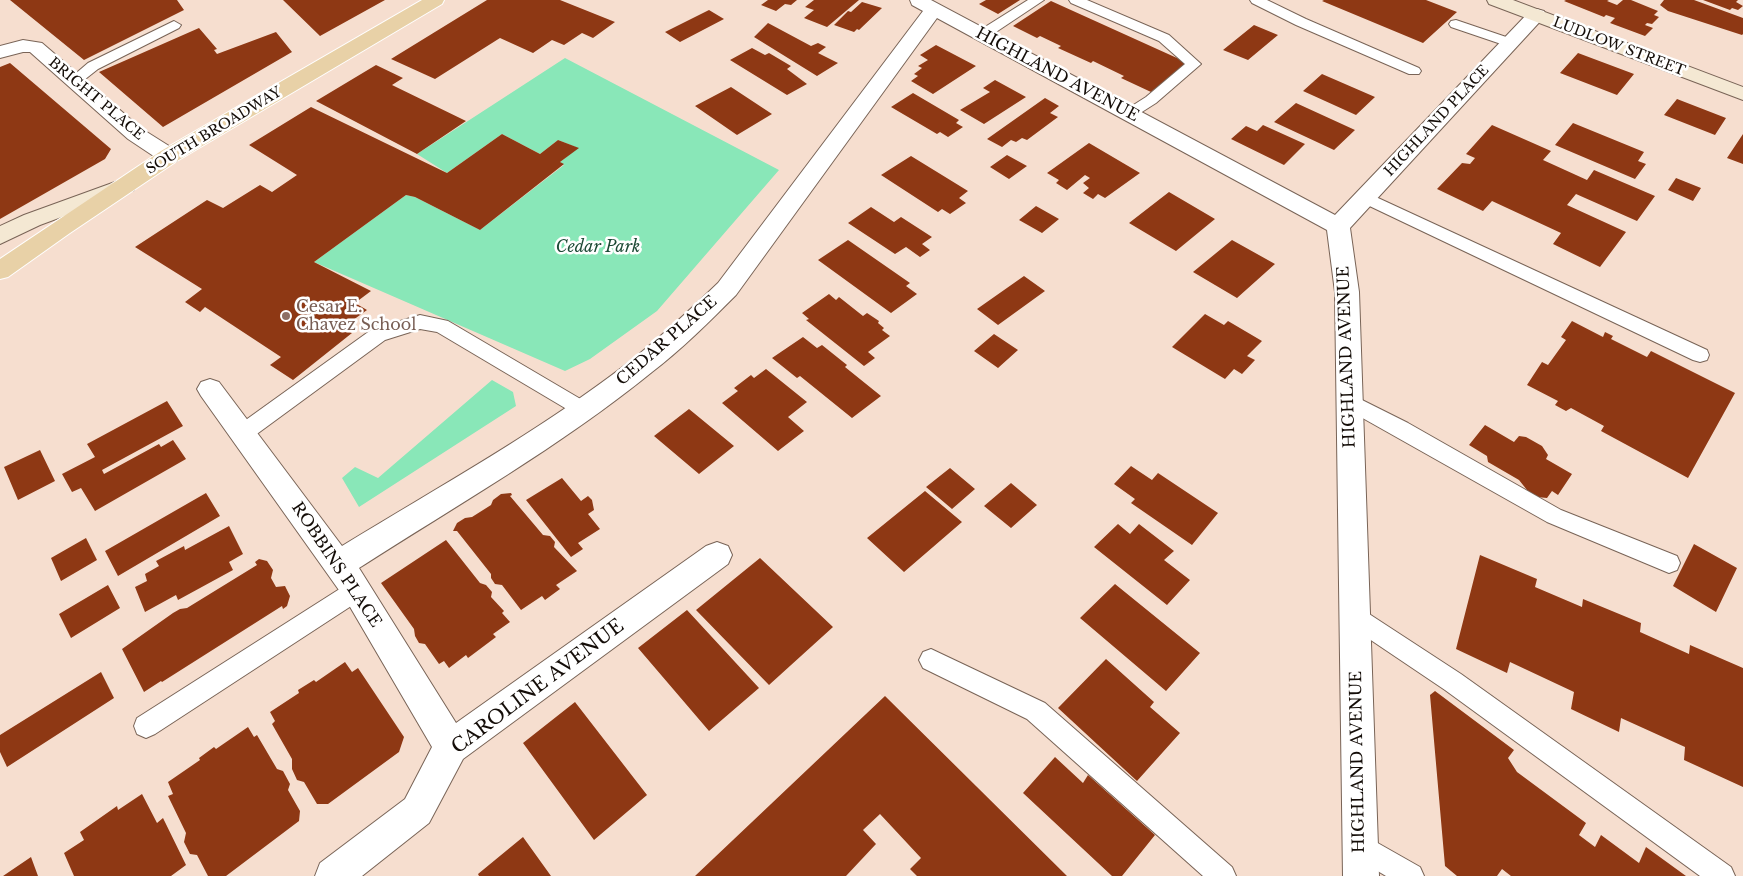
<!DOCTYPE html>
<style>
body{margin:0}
canvas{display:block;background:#f6decf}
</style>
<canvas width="1743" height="876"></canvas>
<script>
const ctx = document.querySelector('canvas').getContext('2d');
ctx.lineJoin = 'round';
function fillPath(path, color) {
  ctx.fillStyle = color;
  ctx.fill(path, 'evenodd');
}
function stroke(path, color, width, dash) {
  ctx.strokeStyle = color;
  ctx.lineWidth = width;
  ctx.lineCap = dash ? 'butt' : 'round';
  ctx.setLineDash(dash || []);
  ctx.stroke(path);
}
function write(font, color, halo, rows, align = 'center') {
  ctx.font = font + ' "Libre Baskerville",serif';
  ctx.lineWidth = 5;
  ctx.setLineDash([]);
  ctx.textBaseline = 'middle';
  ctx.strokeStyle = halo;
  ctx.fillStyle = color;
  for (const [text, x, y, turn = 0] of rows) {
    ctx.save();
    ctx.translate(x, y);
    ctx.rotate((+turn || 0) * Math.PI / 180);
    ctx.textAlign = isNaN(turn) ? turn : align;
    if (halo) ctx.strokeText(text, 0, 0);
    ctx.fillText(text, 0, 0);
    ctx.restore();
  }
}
const green = new Path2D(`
 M565,58L779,170L657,311L590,359L565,371L314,262L406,195L415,197L480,230L564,165L560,162L578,148L558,140L540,154L502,134L447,173L417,154Z
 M492,380L513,392L516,406L359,507L342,478L355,467L378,478Z`);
const building = new Path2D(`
 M10,0H177L184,10L84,60Z
 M283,0H385L320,36Z
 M487,0H560L615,22L593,38L582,33L564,45L552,40L533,53L500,38L435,79L391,59Z
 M768,0H797L791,5L785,4L776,11L761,5Z
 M814,0H859L827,27L804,18L814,10L805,7Z
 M986,0H1020L998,14L979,4Z
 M1324,0H1426L1457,12L1423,43L1322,1Z
 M1566,0H1609L1607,1L1617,5L1623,0H1631L1658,11L1654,15L1659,17L1652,24L1647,23L1645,25L1653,28L1645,36L1610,23L1615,18L1606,15L1604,17L1564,1Z
 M1664,0H1694L1743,18V34L1742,35L1668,11L1660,5Z
 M1703,0H1738L1736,2L1743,6L1738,10L1732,8L1730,10Z
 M1051,1L1188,63L1151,92L1121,78L1124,76L1093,61L1091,63L1058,48L1061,46L1040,36L1037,38L1013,26Z
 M862,2L882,8L859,30L857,29L854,32L834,25L848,11L851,12Z
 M709,10L724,19L680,42L665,32Z
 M768,23L811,46L818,43L826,47L818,53L838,63L817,76L754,37Z
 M1254,25L1278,35L1248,60L1223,50Z
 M199,28L217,49L214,50L217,54L276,32L292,52L163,127L99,72Z
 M936,45L976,66L933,94L911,81L918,76L914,74L922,68L918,66L928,60L920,55Z
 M752,48L765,55L769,53L791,66L787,69L807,84L787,95L730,60Z
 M1578,53L1634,74L1617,95L1560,73Z
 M10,63L111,149L105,159L0,219V67Z
 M376,65L403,78L392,85L466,121L417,154L316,101Z
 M1322,74L1375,97L1356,115L1303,91Z
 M995,80L1026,97L984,124L960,110L990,92L983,88Z
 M731,87L772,114L737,135L695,106Z
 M913,93L959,120L956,123L963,127L948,137L940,132L937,134L891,107Z
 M1045,98L1059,106L1050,113L1058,117L1027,140L1022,138L1016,142L1011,140L1002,147L987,139Z
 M1677,99L1726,118L1715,135L1664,115Z
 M1296,103L1355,130L1334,150L1274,122Z
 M311,107L447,173L502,134L540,154L558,140L579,148L560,162L564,164L480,230L415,197L406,195L314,262L371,291L355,303L367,310L342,328L352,333L293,380L270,365L281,357L205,307L200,312L185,302L202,289L135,247L207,200L223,208L260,185L272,192L297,175L249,145Z
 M1573,123L1644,152L1638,161L1646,164L1635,179L1555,145Z
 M1263,125L1305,144L1284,165L1231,139L1246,126L1257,131Z
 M1492,125L1551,151L1543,160L1587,180L1594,170L1655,196L1637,221L1576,194L1567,205L1626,232L1600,267L1553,244L1561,233L1492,201L1483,211L1437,189L1462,163L1470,164L1475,158L1466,154Z
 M1743,134V164L1727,158Z
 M1089,143L1140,173L1105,198L1098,194L1093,199L1083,193L1089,188L1083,183L1090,178L1085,175L1067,190L1056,183L1059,180L1047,173Z
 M1007,155L1027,166L1009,179L990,167Z
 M911,156L968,191L959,198L966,203L950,214L942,209L938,212L881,175Z
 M1676,178L1701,188L1693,201L1668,190Z
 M1169,192L1215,219L1176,251L1129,223Z
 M1036,206L1059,219L1042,233L1019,220Z
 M871,207L894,222L901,217L932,237L922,244L930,250L920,257L906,247L895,254L848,223Z
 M848,240L910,283L906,286L917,294L891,313L818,260Z
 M1232,240L1275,264L1237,298L1193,272Z
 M1024,276L1045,291L998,325L977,309Z
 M829,294L836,300L839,297L863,316L867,313L879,321L878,323L884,328L882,330L890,336L868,352L875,358L864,366L806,320L809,319L802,313Z
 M1205,314L1224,325L1228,321L1262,341L1247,356L1255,360L1242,374L1234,369L1225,379L1172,347Z
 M1572,321L1603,337L1605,332L1613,336L1611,339L1647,357L1651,351L1735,393L1688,478L1601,431L1604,426L1571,408L1566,411L1555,405L1558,401L1527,385L1542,362L1548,365L1566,340L1561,337Z
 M994,334L1018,350L998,368L974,351Z
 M803,337L817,348L822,345L847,365L845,367L881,396L852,418L800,376L797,378L772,358Z
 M766,369L807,402L788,417L804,431L778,451L722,403L738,391L734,388L751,375L754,378Z
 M167,401L183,426L102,470L104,474L159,444L161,447L173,440L186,459L95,511L81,488L72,492L62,474L95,457L87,444Z
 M689,409L734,446L699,474L654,436Z
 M1485,425L1514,442L1519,436L1526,437L1542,446L1548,455L1546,459L1572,474L1558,495L1552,491L1547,498L1537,497L1527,490L1519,480L1488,462L1487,456L1469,445Z
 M40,450L55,481L18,500L4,467Z
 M1131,466L1152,480L1158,473L1218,513L1192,545L1131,503L1135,499L1114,484Z
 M950,468L975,489L952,509L926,487Z
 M562,478L581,501L588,496L592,500L594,510L588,514L600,529L578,543L583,549L571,557L526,500Z
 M1011,483L1037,505L1011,528L984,506Z
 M925,491L962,522L904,572L867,538Z
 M206,493L220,516L118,576L105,551Z
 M511,493L512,495L510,496L543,535L550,536L555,542L554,547L577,571L556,585L560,589L545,600L542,596L521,610L502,585L495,584L491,578V574L457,531H453L457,523L465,518L472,517L491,505L493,500L501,494Z
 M1118,524L1130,534L1139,524L1174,551L1164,560L1190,580L1167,605L1094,547Z
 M229,526L243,554L229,562L233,570L178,600L176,595L145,612L135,587L147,581L145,574L159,566L156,561L184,546L185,550Z
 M86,538L97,560L61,581L51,558Z
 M446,540L480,583L486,585L492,592L491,597L504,611L502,613L510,622L493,634L496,637L468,658L466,655L449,668L444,661L439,664L425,644L419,643L415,636L414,629L381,583Z
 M1694,544L1737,568L1716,612L1673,586Z
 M1480,555L1537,579L1535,587L1582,607L1583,599L1641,623L1640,632L1689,654L1690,645L1743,668V787L1684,760L1685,747L1621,718L1619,732L1571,709L1574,692L1510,662L1507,673L1456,649Z
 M760,558L833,627L769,685L696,610Z
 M259,559L267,561L273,570L271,578L276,587L285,586L290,596L287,606L283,609L282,606L162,682L161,681L144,692L122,649L173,613L180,609L187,608L257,565L255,562Z
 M1115,584L1200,653L1166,691L1080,618Z
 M108,585L120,608L71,638L59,614Z
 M687,610L759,688L709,731L638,648Z
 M1106,659L1154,702L1150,707L1180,733L1137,781L1058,708Z
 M345,662L352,672L358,668L404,737L399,752L328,804H317L304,782L297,780L292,769V759L272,724L275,721L270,712L299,693L298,690L314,680L316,682Z
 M101,672L114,698L7,767L0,752V735Z
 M1435,691L1514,750L1508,758L1517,772L1586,823L1579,835L1595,847L1601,835L1639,863L1646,847L1686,876H1511L1502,869L1497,876H1457L1445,866L1430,695Z
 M885,696L1067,876H917L910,869L921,858L880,814L863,830L876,844L846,876H695Z
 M575,702L647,795L594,840L523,743Z
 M248,727L254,737L257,735L277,769L283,771L290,784L288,790L300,811L299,821L226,876H208L197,855L190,854L184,842L186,833L168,796L173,794L168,782L200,760L199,758L214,747L216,749Z
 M1055,757L1083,783L1088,775L1155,835L1122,876H1112L1023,793Z
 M142,794L157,823L163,818L186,865L171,876H74L64,853L84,840L80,832L117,806L118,810Z
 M523,837L551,876H479L478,874Z
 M31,857L38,876H3Z`);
const lane = new Path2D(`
 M1028,0H1044L987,38H977L975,35L977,32Z
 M1069,0H1087L1169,35L1201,64L1156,103L1134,117H1124L1121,114L1124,111L1146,97L1185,64L1159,41L1071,3Z
 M1250,0H1267L1306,19L1419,68L1421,71L1419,74H1409L1296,25L1252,3Z
 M1456,20L1515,40L1517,43L1510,47L1451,27L1449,24L1451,21Z
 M174,21L181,25L179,28L98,69L79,84H69L67,81L88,63Z
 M1365,192L1707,350L1709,355L1707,360L1700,362L1693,360L1359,201L1357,197L1359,193Z
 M420,315L448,321L589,404L592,409L589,414L582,417L575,414L437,332L420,329L385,340L250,439L243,441L236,439L233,433L236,427L371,330Z
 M1350,394L1408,423L1561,510L1677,556L1680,563L1677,570L1669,573L1547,522L1343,407L1340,402L1343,397Z
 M357,580L365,583L368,590L365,597L155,734L146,738L137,734L134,726L137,718L349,583Z
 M1355,607L1363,610L1461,674L1731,867L1735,876H1700L1445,690L1347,624L1344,617L1347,610Z
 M931,649L1045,703L1232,867L1236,876H1203L1027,719L923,668L919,660L923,652Z
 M1360,833L1420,867L1424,876H1386L1351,855L1347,846L1351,837Z`);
const street = new Path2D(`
 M910,0H931L1335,215L1530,11L1537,9L1544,11L1546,15L1350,228L1359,292L1379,876H1343L1335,292L1327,230L937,18L736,295C709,322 682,349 652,372C561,446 457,505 359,568L456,723L706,546L717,542L728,546L732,555L728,564L463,759L429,823L362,876H315L320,863L405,799L432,747L346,600L201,396L197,389L201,382L210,379L219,382L342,546C440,486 542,430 633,359C663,335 691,309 718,283L923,11L912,5Z
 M23,40L42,43L142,129L177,151L180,156L177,161L169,163L161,161L128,139L30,52H23L0,58V46Z`);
const secondary = new Path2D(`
 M1487,0H1513L1743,87V100L1489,4Z
 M126,178L134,180L137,185L134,190L40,225L0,244V226L24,215Z`);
const primary = new Path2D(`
 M422,0H444L442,4L177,161L70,233L8,277L0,279V259L161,151Z`);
const markers = [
 [286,316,5,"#8d6e63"]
];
const farStreetnames = [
 ["LUDLOW STREET",1619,47,21],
 ["BRIGHT PLACE",96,99,40],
 ["HIGHLAND PLACE",1437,121,-47],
 ["SOUTH BROADWAY",214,131,-31]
];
const streetNames = [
 ["HIGHLAND AVENUE",1057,75,28],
 ["CEDAR PLACE",667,341,-41],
 ["HIGHLAND AVENUE",1347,357,-92],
 ["ROBBINS PLACE",336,565,56],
 ["HIGHLAND AVENUE",1358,762,-91]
];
const parkNames = [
 ["Cedar Park",598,247]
];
const educationNames = [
 ["Cesar E.",296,307],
 ["Chavez School",296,325]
];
const nearStreetnames = [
 ["CAROLINE AVENUE",538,687,-37]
];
fillPath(green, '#89e7b8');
fillPath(building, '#8e3814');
stroke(lane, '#796457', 2);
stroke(street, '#796457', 2);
stroke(secondary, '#796457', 2);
stroke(primary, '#fff', 2);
fillPath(lane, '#fff');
fillPath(street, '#fff');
fillPath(secondary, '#f4e8d3');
fillPath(primary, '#e8d1a7');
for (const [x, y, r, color] of markers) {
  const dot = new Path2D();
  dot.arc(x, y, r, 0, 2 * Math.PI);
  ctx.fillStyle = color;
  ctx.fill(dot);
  stroke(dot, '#fff', 2);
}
write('14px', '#140d08', '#fff', farStreetnames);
write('16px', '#140d08', '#fff', streetNames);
write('italic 16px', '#1c4a35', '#fff', parkNames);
write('16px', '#785e54', '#fff', educationNames, 'left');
write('19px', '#140d08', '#fff', nearStreetnames);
</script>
